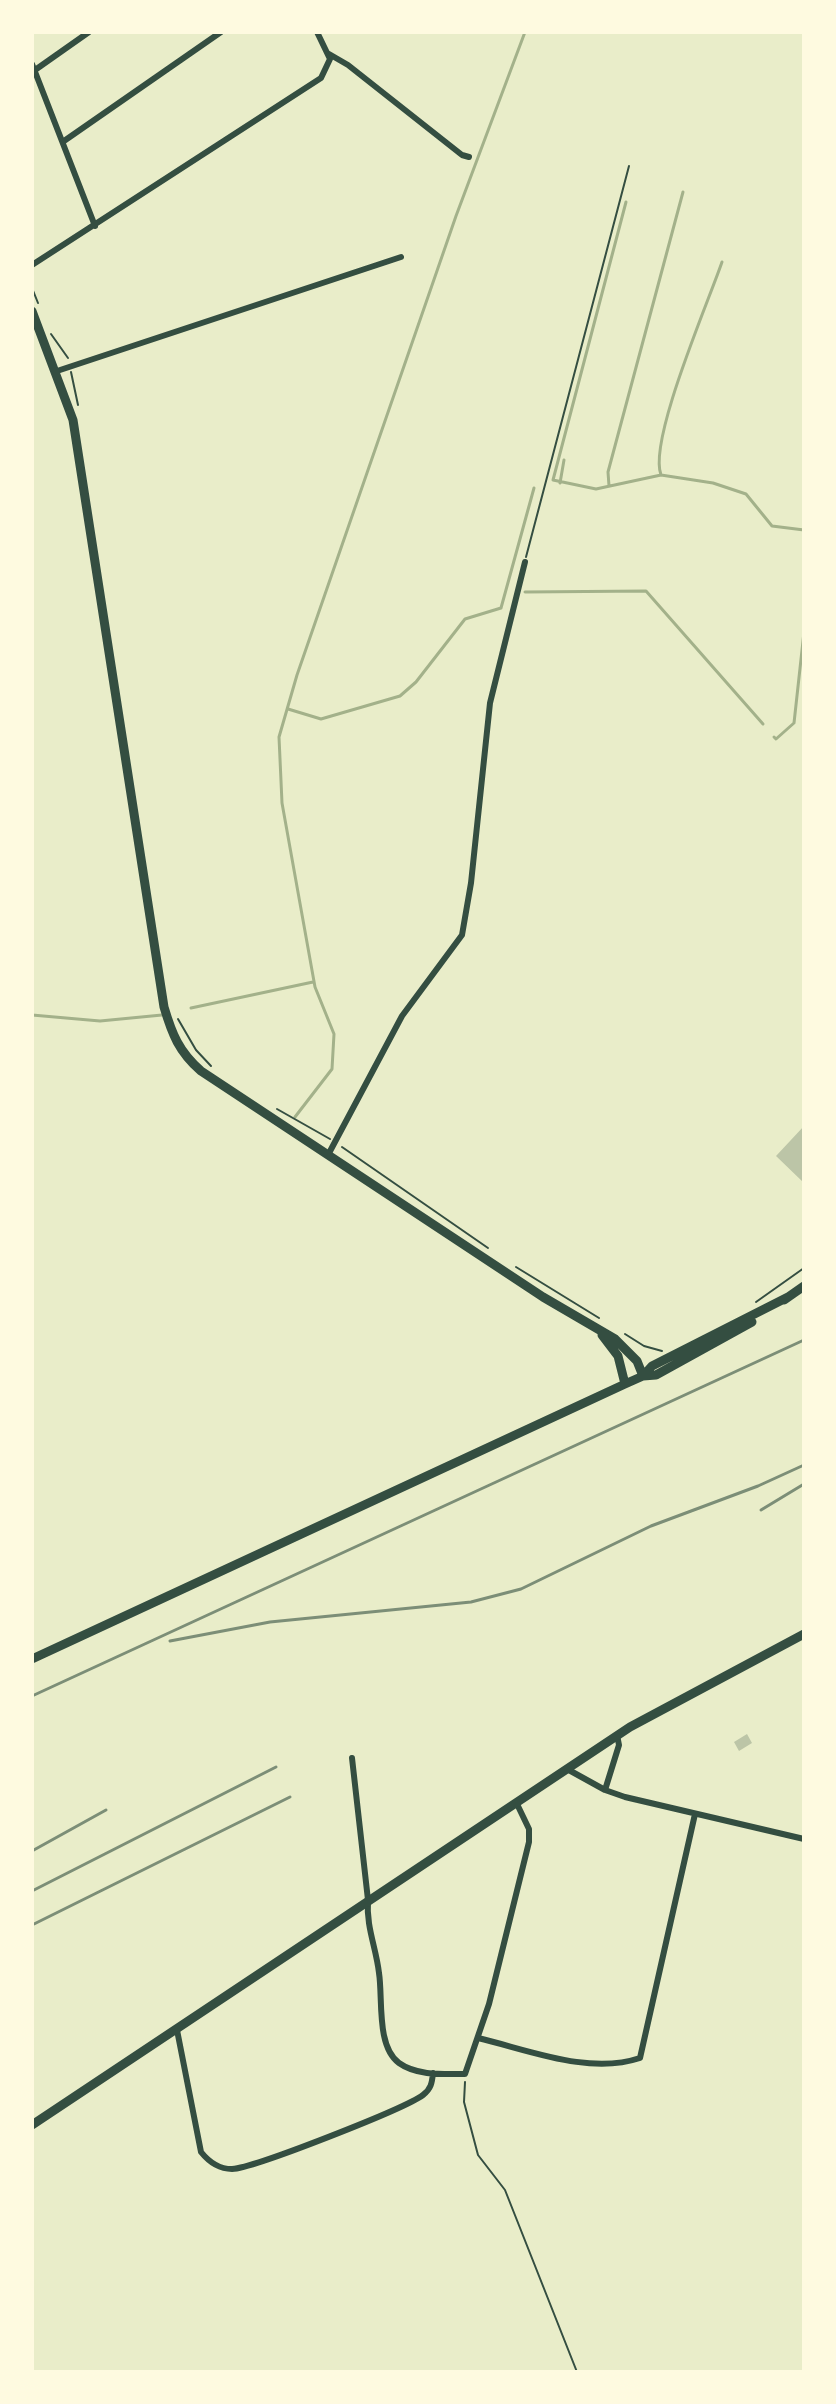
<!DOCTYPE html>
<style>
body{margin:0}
#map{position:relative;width:836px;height:2404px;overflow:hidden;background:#e9edc9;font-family:"DejaVu Sans",sans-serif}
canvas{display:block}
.frame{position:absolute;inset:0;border:34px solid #fefae0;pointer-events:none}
</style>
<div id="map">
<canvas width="836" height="2404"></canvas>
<div class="frame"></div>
</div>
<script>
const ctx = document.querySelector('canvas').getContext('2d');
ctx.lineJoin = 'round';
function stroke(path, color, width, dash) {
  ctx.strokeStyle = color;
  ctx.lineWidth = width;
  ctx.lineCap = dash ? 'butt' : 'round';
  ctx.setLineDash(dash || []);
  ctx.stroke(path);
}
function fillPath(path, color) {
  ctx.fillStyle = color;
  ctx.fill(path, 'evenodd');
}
const stream = new Path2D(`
 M626,202L553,480L596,489L661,475L713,483L746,494L772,526L804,530
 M661,475C648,441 708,303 722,262
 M560,483L564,460
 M609,486L608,472L683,192
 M525,592L646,591L763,724
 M288,709L321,719L400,696L416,682L465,619L501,608L534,488
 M774,737L776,739L794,723L804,632
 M191,1008L313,982
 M32,1015L100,1021L162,1015
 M295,1117L332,1069L334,1034L315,987L282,803L279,737L297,675L456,216L525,32`);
const building = new Path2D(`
 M804,1126V1183L776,1156Z
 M747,1734L752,1743L739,1751L734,1742Z`);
const path = new Path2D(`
 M32,288L38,303
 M51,334L68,358
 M71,372L78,405
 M526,557L629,166
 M178,1019L196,1050L211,1066
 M277,1109L330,1139
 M342,1147L488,1248
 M516,1267L599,1318
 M756,1302L804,1268
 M625,1334L644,1346L662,1351
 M465,2082L464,2102L478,2155L505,2190L577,2372`);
const minor = new Path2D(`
 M329,54L348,65L462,155L469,157
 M32,64L95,226
 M35,70L89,32
 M64,141L221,32
 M32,265L321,78L330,59L317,32
 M57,371L401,257
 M328,1155L402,1016L462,935L471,883L490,703L525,562
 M352,1758L368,1900C366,1927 376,1947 379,1973C383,1998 376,2046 399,2063C417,2076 444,2074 465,2074L489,2004L529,1842V1829L517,1804
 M567,1769L605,1790L625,1797L804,1839
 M605,1790L619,1745L617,1735
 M177,2030L201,2152C209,2162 218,2169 232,2169C254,2168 404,2109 423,2095C431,2089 432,2083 433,2073
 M478,2038C529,2050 589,2075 640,2058L695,1814`);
const primary = new Path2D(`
 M32,311L73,420L164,1007C172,1034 179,1052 201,1071L543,1297L615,1339L637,1361L643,1376
 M784,1300L804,1286
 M602,1335L618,1356L625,1384
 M643,1376L656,1375L752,1322
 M32,1659L625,1384L643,1376L652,1366L788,1297`);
const trunk = new Path2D(`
 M32,2125L630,1727L804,1634`);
const rail = new Path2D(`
 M761,1510L804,1484
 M170,1641L270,1622L471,1602L521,1589L651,1526L758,1486L804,1465
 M32,1696L804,1340
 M32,1851L106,1810
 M32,1891L276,1767
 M32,1925L290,1797`);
stroke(stream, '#a3b18a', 3);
fillPath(building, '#bcc5a7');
stroke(path, '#344e41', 2);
stroke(minor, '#344e41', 6);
stroke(primary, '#344e41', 9);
stroke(trunk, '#344e41', 9);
stroke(rail, '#7c8e77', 3);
</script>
